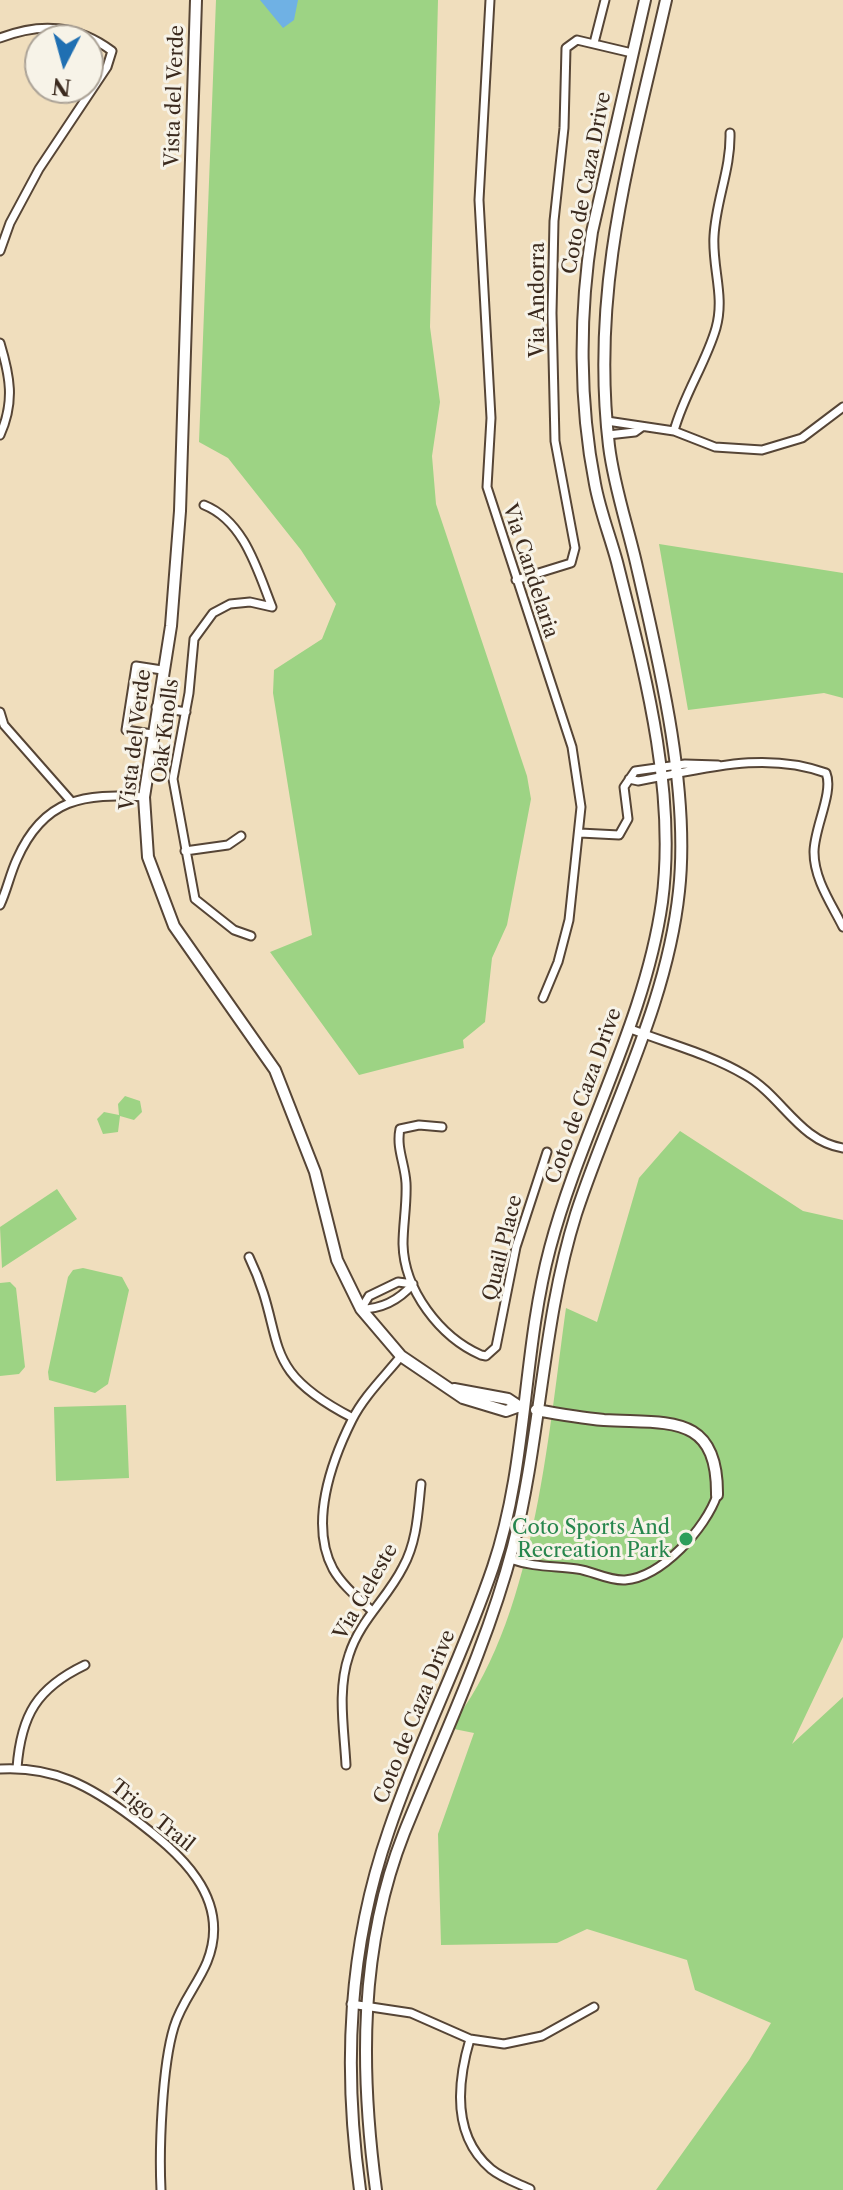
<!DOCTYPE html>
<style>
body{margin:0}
#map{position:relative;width:843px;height:2190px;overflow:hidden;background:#f0debd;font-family:"Libre Caslon Text",serif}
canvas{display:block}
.north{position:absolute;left:24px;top:24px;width:80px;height:80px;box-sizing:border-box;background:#f7f3e8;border:2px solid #aca397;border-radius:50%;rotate:186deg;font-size:22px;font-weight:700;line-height:32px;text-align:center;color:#3b2a1e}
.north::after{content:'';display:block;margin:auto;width:28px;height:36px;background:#1f6fb2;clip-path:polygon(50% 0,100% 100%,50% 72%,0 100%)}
</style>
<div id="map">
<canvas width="843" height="2190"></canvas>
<div class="north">N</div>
</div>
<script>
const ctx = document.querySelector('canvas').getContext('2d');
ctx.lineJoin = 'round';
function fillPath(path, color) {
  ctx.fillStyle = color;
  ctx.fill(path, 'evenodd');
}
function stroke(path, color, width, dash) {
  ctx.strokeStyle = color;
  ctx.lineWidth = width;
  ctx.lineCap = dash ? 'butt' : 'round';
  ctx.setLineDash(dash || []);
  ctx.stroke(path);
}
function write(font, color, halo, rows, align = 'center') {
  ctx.font = font + ' "Libre Caslon Text",serif';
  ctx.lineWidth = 6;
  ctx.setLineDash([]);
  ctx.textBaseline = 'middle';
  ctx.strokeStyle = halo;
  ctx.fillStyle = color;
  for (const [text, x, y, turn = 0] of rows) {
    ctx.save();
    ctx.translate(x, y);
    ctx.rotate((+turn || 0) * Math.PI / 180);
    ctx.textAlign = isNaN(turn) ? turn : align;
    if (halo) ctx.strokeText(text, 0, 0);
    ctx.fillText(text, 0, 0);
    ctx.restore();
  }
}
const green = new Path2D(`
 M216,0H438L430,327L440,402L432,456L436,504L527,776L531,799L507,925L492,958L485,1022L463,1040L464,1048L359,1075L270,952L312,935L273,693L274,670L322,639L336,604L301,550L228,458L199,442Z
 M659,544L843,573V698L824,693L688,710Z
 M125,1096L140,1101L142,1112L134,1120L120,1116L118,1132L103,1134L97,1119L104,1112L119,1115L118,1104Z
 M680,1131L803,1211L843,1220V1637L792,1744L843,1697V2190H656L749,2060L771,2023L695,1990L687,1960L587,1929L557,1943L441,1945L438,1834L474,1733L449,1728C534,1625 548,1437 566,1308L597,1322L639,1178Z
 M57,1189L77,1219L2,1268L0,1227Z
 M83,1268L122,1277L129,1290L108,1384L95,1393L49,1380L48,1372L68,1277L73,1270Z
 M10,1282L16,1288L25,1367L19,1374L0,1376V1283Z
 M126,1405L129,1478L56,1481L54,1407Z`);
const water = new Path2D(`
 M260,0H298L294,20L283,28Z`);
const street = new Path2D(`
 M490,0L479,200L491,418L487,487L572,747L581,807L569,920L558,962L543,998
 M0,38C41,22 77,25 112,51L107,67L39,169L10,223L0,251
 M594,43L605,0
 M0,343C10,376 15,402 0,435
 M607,421L674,431L715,447L762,450L802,438L843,407
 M674,431C684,394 706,363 716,328C725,296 712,268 714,236C716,200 731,169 730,133
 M608,435L635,432L642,427
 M204,505C244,521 257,569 272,607
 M516,580L571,563L575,548L555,441L552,313L554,221L564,128L566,48L577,40L632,53
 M156,707L186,712
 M0,712L4,725L70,800
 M152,734L126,730L136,666L162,670
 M629,779L638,781C701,770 763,750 826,773C834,792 814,828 814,852C814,879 831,903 843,927
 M580,833L619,835L628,819L624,787L635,771L685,764L718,765
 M185,851L228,845L241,836
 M0,905C7,890 10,874 17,859C44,798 84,793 144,797
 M251,936L234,930L195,899L173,779L189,693L194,639L213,613L230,604L250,602L272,607
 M628,1028C666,1043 710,1054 745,1075C782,1096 799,1141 843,1148
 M442,1127L419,1125L400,1129C396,1148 405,1164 406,1183C407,1204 403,1224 403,1244C404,1290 440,1337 481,1355L486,1356L496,1347L516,1247L547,1152
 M249,1257C289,1340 254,1367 353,1418
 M398,1282L413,1284C399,1300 382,1309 361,1309L369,1296Z
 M510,1559C533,1567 553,1566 577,1569C593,1571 608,1581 625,1580C662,1577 706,1528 717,1495
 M371,1610C358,1598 342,1585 333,1569C309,1524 331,1462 352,1420C364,1396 385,1376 401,1356
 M346,1765C344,1728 337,1690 349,1655C360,1620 387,1599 403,1567C417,1542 418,1512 421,1484
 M17,1768C21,1715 37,1688 85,1665
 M0,1769C54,1766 90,1786 133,1818C178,1852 233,1897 207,1962C198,1984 181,2003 174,2027C162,2066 159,2148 161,2190
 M351,2004L411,2013L470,2039L504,2044L542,2036L594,2007
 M470,2039C457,2083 452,2136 491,2169C502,2178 517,2183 530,2189`);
const secondary = new Path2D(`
 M196,0L180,511L171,626L144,797L148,857L174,926L275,1070L315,1172L337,1260L361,1309L401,1356L463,1398L506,1411L517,1407
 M454,1389L508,1399L520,1407
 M536,1410C558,1414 582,1418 604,1420C667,1424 718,1412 717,1495
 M360,2190C343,2067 348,1948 389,1830C419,1741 463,1656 493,1567C528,1464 522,1353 550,1248C581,1131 645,1022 662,902C677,790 644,670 617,562C610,536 600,511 595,484C579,403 579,314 592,232L645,0
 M376,2190C360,2070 359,1947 404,1833C442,1739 487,1646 513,1547C541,1438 542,1322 576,1214C611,1107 667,1005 679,891C690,791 660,666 637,567C628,527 614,487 609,446C590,286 631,154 666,0`);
const markers = [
 [686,1539,8,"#2e9e5b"]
];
const streetNames = [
 ["Vista del Verde",175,96,-88],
 ["Coto de Caza Drive",587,183,-79],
 ["Via Andorra",538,300,-90],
 ["Via Candelaria",530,571,72],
 ["Oak Knolls",166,731,-83],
 ["Vista del Verde",136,740,-83],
 ["Coto de Caza Drive",584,1096,-70],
 ["Quail Place",503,1248,-76],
 ["Via Celeste",366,1592,-60],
 ["Coto de Caza Drive",415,1717,-68],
 ["Trigo Trail",152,1816,39]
];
const leisureNames = [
 ["Coto Sports And",670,1528],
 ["Recreation Park",670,1551]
];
fillPath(green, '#9dd384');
fillPath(water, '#6fb1e4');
stroke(street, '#564536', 11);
stroke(secondary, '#564536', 14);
stroke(street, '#fff', 7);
stroke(secondary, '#fff', 10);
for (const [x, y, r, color] of markers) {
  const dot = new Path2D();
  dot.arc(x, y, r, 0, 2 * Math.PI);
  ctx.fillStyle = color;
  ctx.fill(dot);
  stroke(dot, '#f7f3e8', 3);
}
write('20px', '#3b2a1e', '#f7f3e8', streetNames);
write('20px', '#27864d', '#f7f3e8', leisureNames, 'right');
</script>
